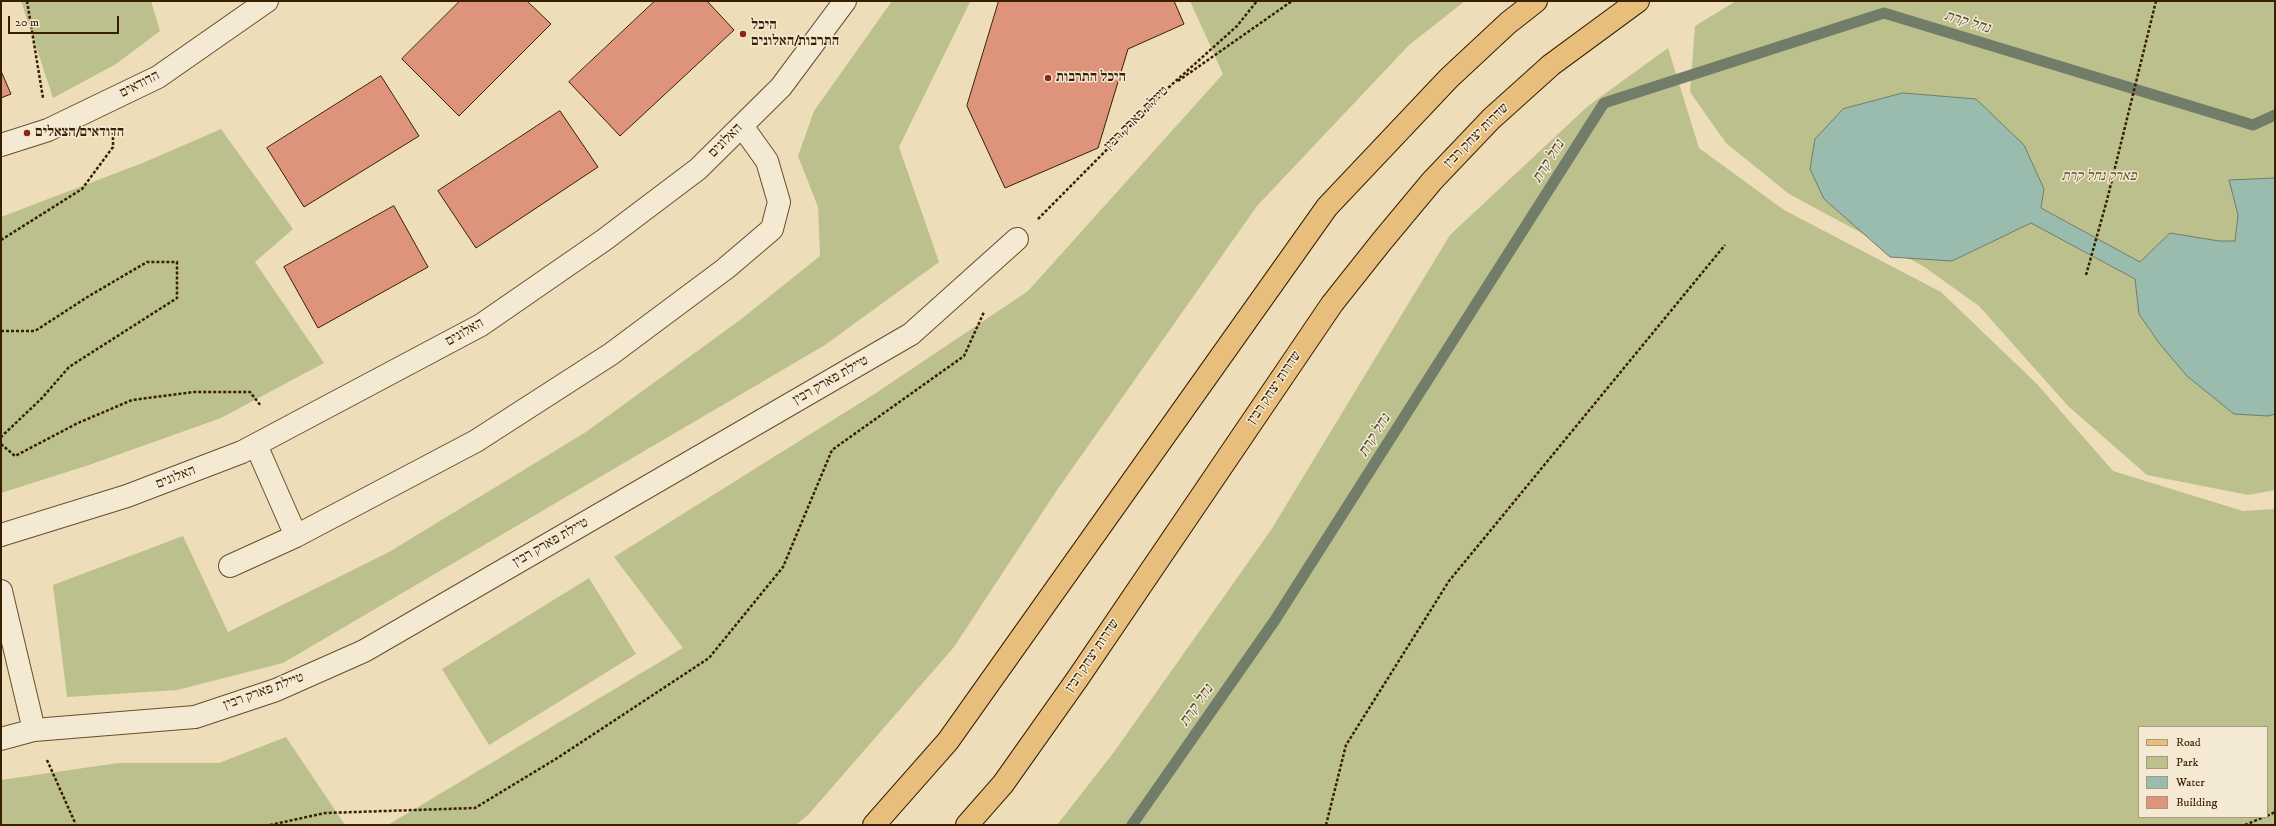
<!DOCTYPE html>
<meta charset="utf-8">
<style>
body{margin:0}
#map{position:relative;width:2276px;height:826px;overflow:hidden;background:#eeddb9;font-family:"IM FELL DW Pica",serif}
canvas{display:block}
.frame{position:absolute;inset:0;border:2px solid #381f00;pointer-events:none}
.legend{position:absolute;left:2138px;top:726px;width:130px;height:92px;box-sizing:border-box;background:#f4e9d2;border:1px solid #a9987e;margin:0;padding:5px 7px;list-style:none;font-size:12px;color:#381f00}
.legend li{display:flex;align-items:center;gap:8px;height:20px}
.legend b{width:20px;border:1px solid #a9987e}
.scale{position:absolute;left:8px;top:16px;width:111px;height:18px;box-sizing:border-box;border:2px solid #381f00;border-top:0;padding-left:5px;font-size:12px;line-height:14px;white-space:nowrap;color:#381f00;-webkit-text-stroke:3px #f4e9d2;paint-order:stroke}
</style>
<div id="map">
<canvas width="2276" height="826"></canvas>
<div class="frame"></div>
<ul class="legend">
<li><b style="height:5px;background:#e7be7c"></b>Road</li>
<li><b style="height:11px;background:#bcc08d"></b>Park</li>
<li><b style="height:11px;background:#99bcaf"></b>Water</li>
<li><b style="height:11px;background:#dd947b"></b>Building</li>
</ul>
<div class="scale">20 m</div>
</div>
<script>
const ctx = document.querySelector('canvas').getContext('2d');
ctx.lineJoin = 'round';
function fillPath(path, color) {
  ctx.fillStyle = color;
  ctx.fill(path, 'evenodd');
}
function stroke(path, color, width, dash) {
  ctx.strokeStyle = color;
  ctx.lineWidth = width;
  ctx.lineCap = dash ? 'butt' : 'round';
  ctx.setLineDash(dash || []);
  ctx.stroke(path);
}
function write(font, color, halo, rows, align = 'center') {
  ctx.font = font + ' "IM FELL DW Pica","Frank Ruhl Libre",serif';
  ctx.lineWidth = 3;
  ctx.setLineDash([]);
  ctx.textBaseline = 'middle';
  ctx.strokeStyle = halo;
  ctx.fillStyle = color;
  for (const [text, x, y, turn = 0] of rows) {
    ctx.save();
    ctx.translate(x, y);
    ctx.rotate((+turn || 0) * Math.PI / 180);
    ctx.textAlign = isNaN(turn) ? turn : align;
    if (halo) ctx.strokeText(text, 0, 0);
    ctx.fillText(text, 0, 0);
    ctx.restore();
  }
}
const green = new Path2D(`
 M21,1H151L160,31L116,64L53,98Z
 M892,1L970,2L899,147L939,262L825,345L283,663L177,690L67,697L53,585L183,536L228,632L389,552L586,432L740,320L820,256L818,207L798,156L814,111Z
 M1190,1H1465L1409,45L1257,206L1055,493L954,647L809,814L796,825H388L683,648L614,557L876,393L1028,291L1223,74Z
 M1736,1H2275V490L2248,495L2147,475L2068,406L1979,306L1923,266L1789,194L1726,143L1690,92L1695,26Z
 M1668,48L1699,148L1784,210L1941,292L2037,384L2113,471L2243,511L2275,509V825H1057L1114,752L1271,530L1450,235L1588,106ZM2139,727H2267V817H2139Z
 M221,129L293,229L255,262L324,363L221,418L89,465L1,493V217L145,162Z
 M589,578L636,654L489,745L442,669Z
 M286,737L345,825H1V780L118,763H219Z`);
const water = new Path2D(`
 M1903,93L1976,99L2024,145L2044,189L2041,208L2140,262L2170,233L2219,241H2235L2238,215L2229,180L2275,178V414L2268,416L2234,414L2187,376L2159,343L2139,314L2135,279L2031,223L1952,261L1890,257L1824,199L1810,169L1815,139L1843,109Z`);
const stream = new Path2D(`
 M1132,825L1275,620L1604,103L1884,13L2253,125L2275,115`);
const building = new Path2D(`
 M460,1H527L551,24L459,116L402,59Z
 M655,1H707L734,30L620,136L569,82Z
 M999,1H1174L1184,24L1128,49L1098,148L1005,188L967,106Z
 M1,71L11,94L1,98Z
 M381,76L419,136L304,207L267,148Z
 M560,111L598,167L476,248L438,191Z
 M394,206L428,267L318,328L284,267Z`);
const path = new Path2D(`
 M27,1L43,98
 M1178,81L1292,1
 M1038,219L1168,88L1237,26L1257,1
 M1,240L82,189L113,147V133
 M2086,275L2107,200L2156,1
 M1,331H35L89,296L147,262H177V298L69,367L42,398L1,437
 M1,444L15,456L78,423L132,400L194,392H250L261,406
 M47,760L76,825
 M2267,816L2275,812
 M270,825L325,813L475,808L559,757L709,658L783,567L832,450L964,356L984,312
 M1326,825L1346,745L1449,581L1725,245
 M2245,825L2264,817`);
const minor = new Path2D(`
 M1,145L48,130L158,77L267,1
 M256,445L296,536
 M1,535L127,496L242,452L481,325L604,240L698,169L781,87L845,1
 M230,566L296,536L476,441L611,354L725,269L772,229L779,202L767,161L742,126
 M1,591L34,730L195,717L276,690L364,651L911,334L1017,239
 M1,739L34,730`);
const major = new Path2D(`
 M874,825L948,741L1327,207L1449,78L1508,23L1536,1
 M967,825L1003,784L1078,678L1332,304L1382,241L1432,181L1491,119L1551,65L1638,1`);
const markers = [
 [743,34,4,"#8f2418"],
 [1048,78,4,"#8f2418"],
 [27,133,4,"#8f2418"]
];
const poiNames = [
 ["היכל",751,26],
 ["התרבות/האלונים",751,42],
 ["היכל התרבות",1056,78],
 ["הדודאים/הצאלים",35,133]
];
const streetNames = [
 ["הדודאים",140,85,-27],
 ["טיילת פארק רבין",1137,119,-45],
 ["שדרות יצחק רבין",1477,136,-45],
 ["האלונים",726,141,-45],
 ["האלונים",465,333,-30],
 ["טיילת פארק רבין",831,381,-30],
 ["שדרות יצחק רבין",1275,388,-56],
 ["האלונים",176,478,-21],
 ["טיילת פארק רבין",551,543,-30],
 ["שדרות יצחק רבין",1093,656,-56],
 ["טיילת פארק רבין",264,692,-20]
];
const parkNames = [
 ["פארק נחל קרת",2099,177]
];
const waterNames = [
 ["נחל קרת",1967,23,17],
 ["נחל קרת",1549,162,-58],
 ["נחל קרת",1375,436,-58],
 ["נחל קרת",1197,706,-55]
];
fillPath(green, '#bcc08d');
fillPath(water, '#99bcaf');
stroke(water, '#727d69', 1);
stroke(stream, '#727d69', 11);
fillPath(building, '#dd947b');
stroke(building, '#381f00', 1);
stroke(minor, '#664e2e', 24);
stroke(major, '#381f00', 24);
stroke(path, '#381f00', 2.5, [3, 2]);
stroke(minor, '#f4e9d2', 22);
stroke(major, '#e7be7c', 22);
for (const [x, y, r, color] of markers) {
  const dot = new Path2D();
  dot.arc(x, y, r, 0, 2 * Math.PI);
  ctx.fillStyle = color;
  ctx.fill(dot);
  stroke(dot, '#f4e9d2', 1.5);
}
write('bold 14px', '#381f00', '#f4e9d2', poiNames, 'left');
write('14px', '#381f00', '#f4e9d2', streetNames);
write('italic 14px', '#604f2a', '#f4e9d2', parkNames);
write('italic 15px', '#554e35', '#f4e9d2', waterNames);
</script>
